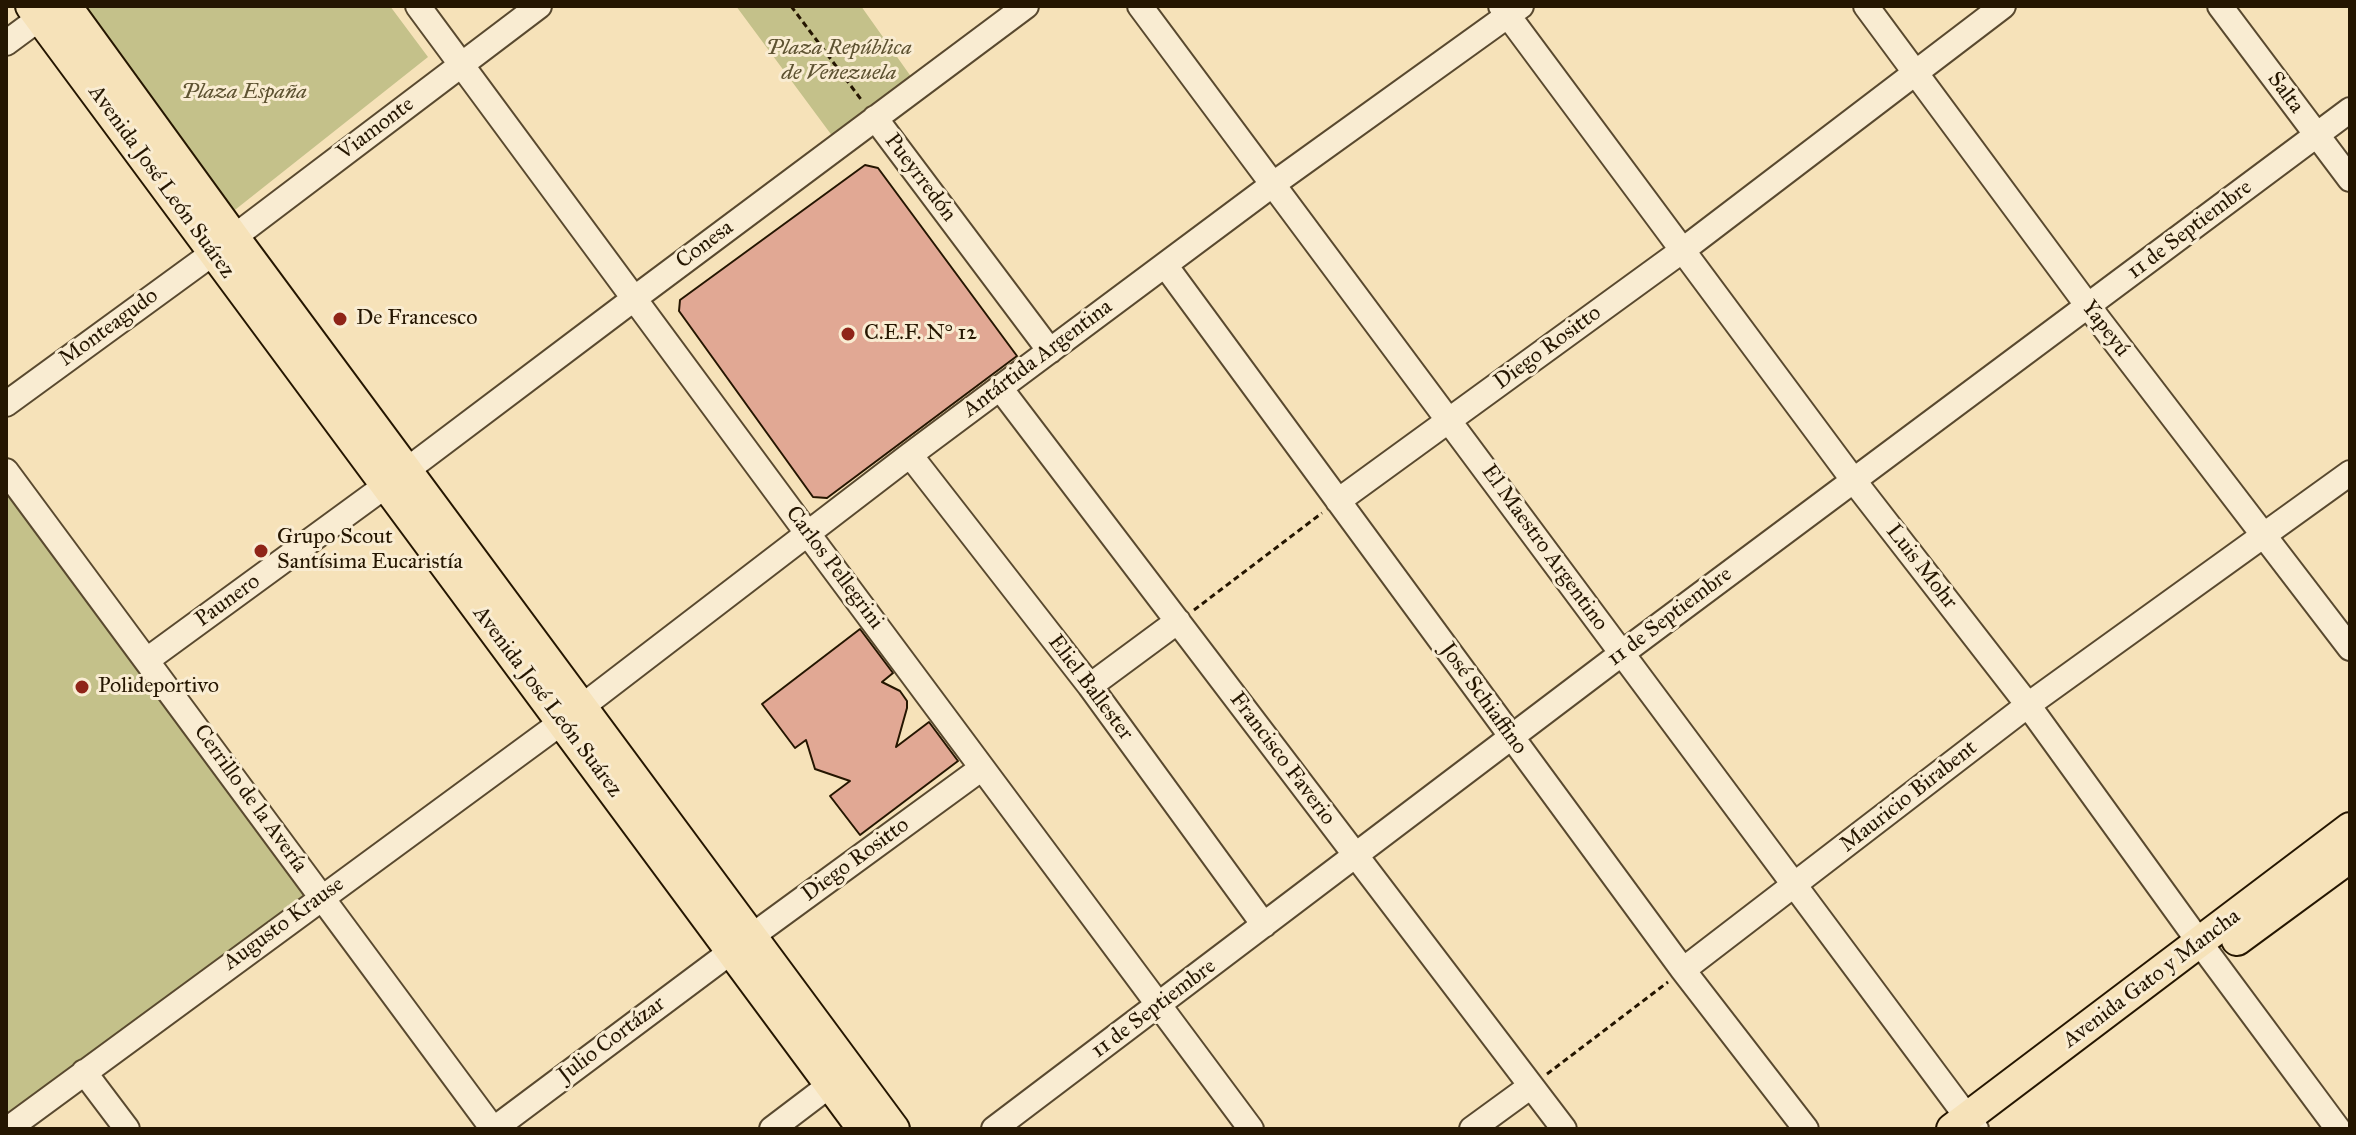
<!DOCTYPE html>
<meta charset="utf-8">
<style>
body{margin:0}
#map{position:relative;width:2356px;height:1135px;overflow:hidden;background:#f6e2b9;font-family:"IM FELL Great Primer",serif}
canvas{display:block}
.frame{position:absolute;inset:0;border:8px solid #251601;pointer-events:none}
</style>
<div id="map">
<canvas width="2356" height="1135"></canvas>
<div class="frame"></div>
</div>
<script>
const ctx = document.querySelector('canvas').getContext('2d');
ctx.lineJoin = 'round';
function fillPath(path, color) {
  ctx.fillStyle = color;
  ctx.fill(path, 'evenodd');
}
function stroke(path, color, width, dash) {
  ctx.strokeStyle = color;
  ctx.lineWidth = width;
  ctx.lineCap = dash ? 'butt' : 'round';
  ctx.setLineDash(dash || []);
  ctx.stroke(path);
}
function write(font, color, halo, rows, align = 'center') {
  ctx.font = font + ' "IM FELL Great Primer",serif';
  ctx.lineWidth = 6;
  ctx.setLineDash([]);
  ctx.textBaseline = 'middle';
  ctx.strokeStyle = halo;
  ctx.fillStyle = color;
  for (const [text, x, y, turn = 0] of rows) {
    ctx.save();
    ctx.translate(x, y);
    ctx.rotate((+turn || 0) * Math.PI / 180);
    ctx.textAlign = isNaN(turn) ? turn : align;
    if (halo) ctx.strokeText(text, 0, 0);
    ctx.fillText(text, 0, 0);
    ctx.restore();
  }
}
const green = new Path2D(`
 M68,6H390L428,57L226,217Z
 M736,6H861L912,78L833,137Z
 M6,480L309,894L6,1114Z`);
const building = new Path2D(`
 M865,165L878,168L1017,356L827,498L813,497L679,311L680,300Z
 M860,629L893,673L882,682L900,691L907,701V708L896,747L929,722L958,761L860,835L830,796L850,781L815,769L806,740L795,748L762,704Z`);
const path = new Path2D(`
 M791,6L863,102
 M1194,610L1322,513
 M1547,1074L1668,982`);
const minor = new Path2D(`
 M418,6L808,534L1251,1129
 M1140,6L1976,1129
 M1501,6L1854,481L2028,705L2200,943L2338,1129
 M1866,6L2088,306L2350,648
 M2220,6L2350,179
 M6,43L52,9
 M875,118L1050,351
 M1165,265L1683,970L1806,1129
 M1000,388L1564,1129
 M6,404L213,253L539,6
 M910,455L1090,686L1264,925
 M6,471L493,1129
 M1338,501L1683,250L2003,6
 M147,660L407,470L635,298L1026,6
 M1090,686L1178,621
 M1683,970L2028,705L2350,473
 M84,1072L127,1129
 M8,1129L562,722L910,455L1272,185L1521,6
 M494,1129L752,936L982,768
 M772,1129L830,1085
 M994,1129L1621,654L2350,110
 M1472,1129L1531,1086`);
const major = new Path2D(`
 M31,6L863,1129
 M66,6L233,236L894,1129
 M2237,940L2350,857
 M1952,1129L2350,828`);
const markers = [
 [340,319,8,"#8f2418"],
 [848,334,8,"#8f2418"],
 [261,551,8,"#8f2418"],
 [82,687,8,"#8f2418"]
];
const parkNames = [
 ["Plaza República",839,49],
 ["de Venezuela",839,74],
 ["Plaza España",244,93]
];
const streetNames = [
 ["Salta",2285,93,53],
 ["Viamonte",376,129,-37],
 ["Pueyrredón",920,178,53],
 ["Avenida José León Suárez",161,182,54],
 ["11 de Septiembre",2190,230,-37],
 ["Conesa",705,245,-37],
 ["Monteagudo",109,328,-36],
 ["Yapeyú",2105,329,53],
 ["Diego Rositto",1548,348,-36],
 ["Antártida Argentina",1038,359,-37],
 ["El Maestro Argentino",1544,548,54],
 ["Luis Mohr",1921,567,52],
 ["Carlos Pellegrini",834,568,53],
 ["Paunero",228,601,-36],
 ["11 de Septiembre",1670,617,-37],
 ["Eliel Ballester",1090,688,53],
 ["José Schiaffino",1483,699,54],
 ["Avenida José León Suárez",547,702,53],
 ["Francisco Faverio",1282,759,53],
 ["Mauricio Birabent",1909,797,-38],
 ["Cerrillo de la Avería",250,799,54],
 ["Diego Rositto",856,860,-36],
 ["Augusto Krause",284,924,-36],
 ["Avenida Gato y Mancha",2152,979,-37],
 ["11 de Septiembre",1154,1009,-37],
 ["Julio Cortázar",612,1040,-37]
];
const poiNames = [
 ["De Francesco",356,319],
 ["C.E.F. N° 12",864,334],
 ["Grupo Scout",277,538],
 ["Santísima Eucaristía",277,563],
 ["Polideportivo",98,687]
];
fillPath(green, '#c4c18a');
fillPath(building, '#e1a894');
stroke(building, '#251601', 2);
stroke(minor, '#59492f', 28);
stroke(major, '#251601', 34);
stroke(path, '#251601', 3, [6, 4]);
stroke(minor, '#f9ecd2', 24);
stroke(major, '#f6e2b9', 30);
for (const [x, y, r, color] of markers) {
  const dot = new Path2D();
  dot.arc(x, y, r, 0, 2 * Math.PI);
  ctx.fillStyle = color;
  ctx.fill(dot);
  stroke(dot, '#f9ecd2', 3);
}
write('italic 22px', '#5d5231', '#f9ecd2', parkNames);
write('22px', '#251601', '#f9ecd2', streetNames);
write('22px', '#251601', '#f9ecd2', poiNames, 'left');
</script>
